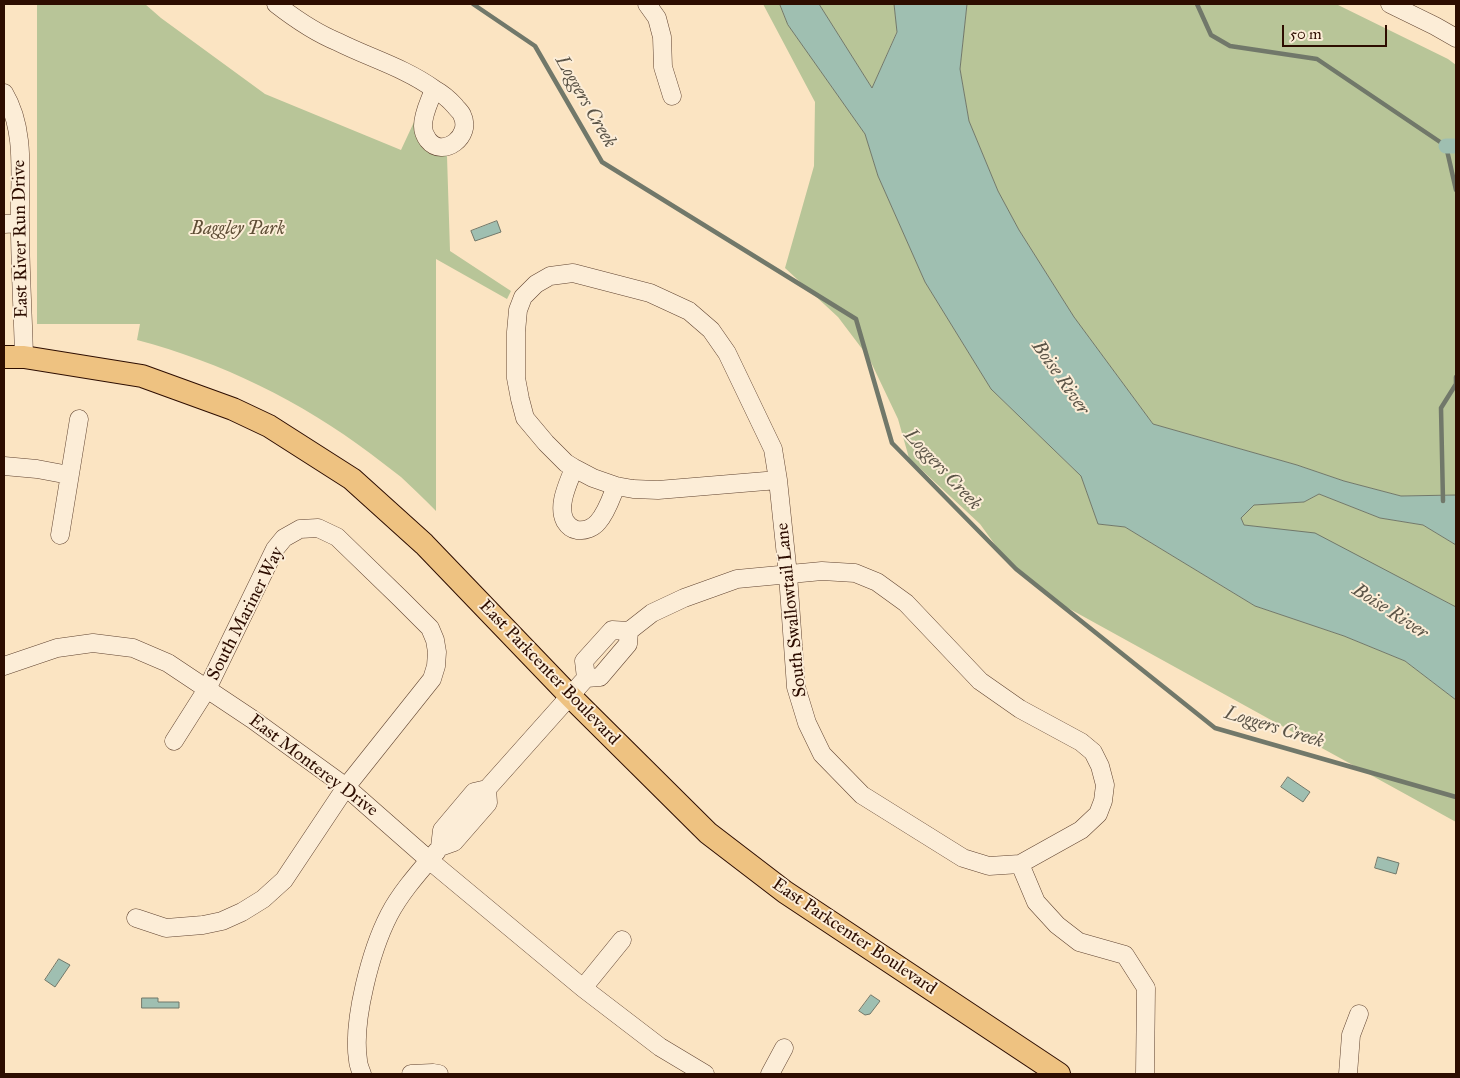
<!DOCTYPE html>
<style>
body{margin:0}
#map{position:relative;width:1460px;height:1078px;overflow:hidden;background:#fbe4c2;font-family:"IM FELL Great Primer",serif}
canvas{display:block}
.frame{position:absolute;inset:0;border:5px solid #2d0d00;pointer-events:none}
.scale{position:absolute;left:1282px;top:25px;width:105px;height:22px;box-sizing:border-box;border:2px solid #2d0d00;border-top:0;padding-left:6px;font-size:15px;line-height:18px;white-space:nowrap;color:#2d0d00;-webkit-text-stroke:4px #fcedd7;paint-order:stroke}
</style>
<div id="map">
<canvas width="1460" height="1078"></canvas>
<div class="frame"></div>
<div class="scale">50 m</div>
</div>
<script>
const ctx = document.querySelector('canvas').getContext('2d');
ctx.lineJoin = 'round';
function fillPath(path, color) {
  ctx.fillStyle = color;
  ctx.fill(path, 'evenodd');
}
function stroke(path, color, width, dash) {
  ctx.strokeStyle = color;
  ctx.lineWidth = width;
  ctx.lineCap = dash ? 'butt' : 'round';
  ctx.setLineDash(dash || []);
  ctx.stroke(path);
}
function write(font, color, halo, rows, align = 'center') {
  ctx.font = font + ' "IM FELL Great Primer",serif';
  ctx.lineWidth = 4;
  ctx.setLineDash([]);
  ctx.textBaseline = 'middle';
  ctx.strokeStyle = halo;
  ctx.fillStyle = color;
  for (const [text, x, y, turn = 0] of rows) {
    ctx.save();
    ctx.translate(x, y);
    ctx.rotate((+turn || 0) * Math.PI / 180);
    ctx.textAlign = isNaN(turn) ? turn : align;
    if (halo) ctx.strokeText(text, 0, 0);
    ctx.fillText(text, 0, 0);
    ctx.restore();
  }
}
const green = new Path2D(`
 M37,4H145L161,18L265,94L401,150L414,122C415,127 415,133 418,137C424,149 435,155 447,156L450,251L511,291L507,299L436,259V511C425,500 413,488 401,477C391,469 381,462 371,454C301,401 221,362 137,340L140,324H37Z
 M763,4H780L788,25L865,134L878,176L925,282L991,389L1081,476L1098,524L1125,527L1255,606L1344,636L1405,661L1456,700V822L1048,597L1009,564L980,524L909,458L898,419L869,358L838,317L785,268L814,166L815,102Z
 M819,4H894L897,31L872,88Z
 M967,4H1336L1448,59L1456,65V495L1401,496L1344,481L1297,465L1153,424L1074,317L1019,230L998,191L969,121L960,69Z
 M1319,494L1380,518L1423,525L1456,545V607L1315,534L1244,525L1240,518L1254,505L1304,502Z`);
const water = new Path2D(`
 M780,4H819L872,88L897,32L894,4H967L960,69L969,121L998,191L1019,230L1074,317L1153,424L1297,465L1344,481L1401,496L1456,495V545L1423,525L1380,518L1319,494L1304,502L1254,505L1241,518L1244,525L1315,533L1456,607V700L1405,661L1344,636L1255,606L1125,527L1098,524L1081,476L991,389L925,282L878,176L865,134L788,25Z
 M497,221L501,232L475,241L471,231Z
 M1288,777L1310,792L1303,802L1281,787Z
 M1378,857L1399,863L1396,874L1375,868Z
 M59,959L70,965L55,987L45,980Z
 M871,995L880,1001L870,1014L865,1015L859,1011Z
 M142,998H158V1002H179V1008H142Z`);
const stream = new Path2D(`
 M473,4L535,46L602,162L856,319L892,443L1016,569L1215,728L1456,797
 M1197,4L1211,35L1230,46L1317,59L1446,146L1456,190
 M1443,501L1441,408L1456,384V377`);
const canal = new Path2D(`
 M1446,146H1456`);
const minor = new Path2D(`
 M276,4C294,18 316,33 338,42C370,58 405,68 434,89
 M647,4L657,18L662,37L663,67L672,96
 M1390,4L1435,26L1456,38
 M434,89C443,94 448,98 455,106C457,109 461,112 462,115C473,136 443,159 428,140C425,136 423,131 423,126C423,113 430,101 434,89Z
 M4,93C27,131 19,180 20,224C20,268 23,313 24,357
 M4,224L20,223
 M4,466L37,469L69,475
 M574,468C568,484 557,505 565,521C568,526 572,529 577,530C585,531 593,528 598,522C607,512 611,498 616,486
 M778,480L658,490L633,489L616,486L593,478L574,468L566,463L546,443L525,418L520,399L516,378V332L518,310L523,297L536,284L550,276L573,273L650,293L689,311L711,330L727,353L773,449L778,480L788,575L796,687L807,723L822,754L862,795L963,858L989,866L1020,864L1036,902L1057,925L1079,942L1125,955L1146,988L1145,1074
 M60,535L79,419
 M629,631L628,644L600,677L586,678L584,661L612,630L629,631L652,613L684,598L737,579L822,571L855,573L877,582L906,603L980,681L1020,709L1081,742L1093,752L1100,766L1105,785L1103,801L1098,814L1081,830L1020,864
 M4,666L57,648L93,643L133,648L168,663L252,719L346,787L429,860L583,988L660,1047L705,1074
 M487,789L488,803L454,842L440,847L442,830L474,792L487,789L586,678
 M136,918L166,928L203,925L222,921L242,912L263,899L284,880L346,787L432,679L436,666L437,652L435,640L430,628L401,599L337,537L318,528L300,529L284,538L275,549L207,689L174,741
 M583,988L622,940
 M362,1074C360,1069 358,1064 358,1060C352,1021 371,950 389,915C401,892 420,871 437,851
 M411,1074L433,1073L439,1074
 M770,1074L784,1048
 M1348,1074L1351,1035L1359,1014`);
const major = new Path2D(`
 M4,357H24L142,376L233,409L269,426L352,479L424,544L570,696L708,833L785,892L1059,1074`);
const parkNames = [
 ["Baggley Park",238,230]
];
const streetNames = [
 ["East River Run Drive",21,239,-91],
 ["South Swallowtail Lane",792,610,-96],
 ["South Mariner Way",246,614,-63],
 ["East Parkcenter Boulevard",549,673,46],
 ["East Monterey Drive",313,766,37],
 ["East Parkcenter Boulevard",854,937,34]
];
const waterNames = [
 ["Loggers Creek",585,102,60],
 ["Boise River",1060,378,55],
 ["Loggers Creek",942,470,47],
 ["Boise River",1390,612,33],
 ["Loggers Creek",1274,728,17]
];
fillPath(green, '#b8c598');
fillPath(water, '#9fbfb1');
stroke(water, '#71786a', 1);
stroke(stream, '#71786a', 4.5);
stroke(canal, '#9fbfb1', 15);
stroke(minor, '#604330', 19);
stroke(major, '#2d0d00', 24);
stroke(minor, '#fcedd7', 18);
stroke(major, '#eec281', 22);
write('italic 18px', '#5e4d35', '#fcedd7', parkNames);
write('18px', '#2d0d00', '#fcedd7', streetNames);
write('italic 19px', '#5b5447', '#fcedd7', waterNames);
</script>
